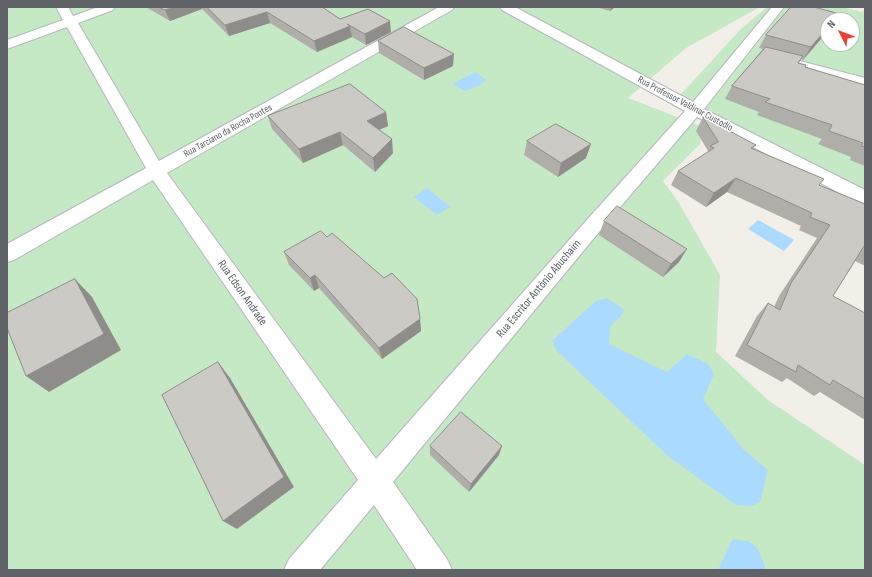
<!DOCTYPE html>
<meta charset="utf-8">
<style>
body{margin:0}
#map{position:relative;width:872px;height:577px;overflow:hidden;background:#f1efe8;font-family:"Sofia Sans Condensed",sans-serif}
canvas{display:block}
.frame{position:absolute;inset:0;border:8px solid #5f6368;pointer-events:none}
.north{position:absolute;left:820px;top:12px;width:40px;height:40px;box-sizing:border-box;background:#fff;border:1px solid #bfc1c3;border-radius:50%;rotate:312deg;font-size:11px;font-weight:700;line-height:16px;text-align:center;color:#5f6368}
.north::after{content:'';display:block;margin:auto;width:14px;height:18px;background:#ea4335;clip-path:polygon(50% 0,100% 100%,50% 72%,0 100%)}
</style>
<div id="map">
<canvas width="872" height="577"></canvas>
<div class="frame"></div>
<div class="north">N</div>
</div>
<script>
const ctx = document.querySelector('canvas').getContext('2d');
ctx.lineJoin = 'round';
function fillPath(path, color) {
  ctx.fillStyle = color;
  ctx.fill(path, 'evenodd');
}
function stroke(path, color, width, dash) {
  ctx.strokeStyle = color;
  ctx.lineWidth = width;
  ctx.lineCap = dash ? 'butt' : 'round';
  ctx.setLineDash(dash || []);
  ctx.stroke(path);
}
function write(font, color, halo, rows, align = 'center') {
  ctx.font = font + ' "Sofia Sans Condensed",sans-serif';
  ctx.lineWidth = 3;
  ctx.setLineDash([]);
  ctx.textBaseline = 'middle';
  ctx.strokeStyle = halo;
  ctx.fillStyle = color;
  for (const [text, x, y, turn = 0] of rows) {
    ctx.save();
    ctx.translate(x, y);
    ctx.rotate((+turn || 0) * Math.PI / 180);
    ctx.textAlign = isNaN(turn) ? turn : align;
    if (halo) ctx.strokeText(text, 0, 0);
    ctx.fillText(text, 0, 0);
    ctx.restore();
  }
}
const green = new Path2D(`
 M7,7H760L686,48L628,98L703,127L700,144L663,181L679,203L720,275L716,352L768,400L865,465V570H7Z
 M767,7H842L862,12L865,9V204L671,105L741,29ZM828,20H852V44H828Z`);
const water = new Path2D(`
 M475,72L486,80L480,85L465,91L453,84Z
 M427,188L450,207L437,215L414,197Z
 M758,220L794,240L784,251L748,229Z
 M607,298L624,310L621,316L610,327L609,344L667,372L687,354L709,365L714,374L703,399L744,450L768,470L760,502L751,506L736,505L668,456L557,351L552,341L596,301Z
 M733,539L750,542L758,549L766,570H718Z`);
const street = new Path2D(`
 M56,7H68L73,16L98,7H115L113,10L78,23L159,161L439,7H454L452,10L167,173L376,459L585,222L685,111L502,10L500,7H515L693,102L772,7H784L704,109L865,190V204L858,203L697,117L599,232L393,482L447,559L452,570H417L374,505L320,570H284L289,559L358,480L153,180L14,260L7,262V244L146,168L67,27L7,49V40L63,20Z
 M777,55L865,78V87L772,62L770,59L772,56Z`);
const wall = new Path2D(`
 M146,7H322L340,19L391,32L366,45L352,37L317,52L270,23L229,36L202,9L170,21Z
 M596,7H615L610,11Z
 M840,14L803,60L801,59L799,63L805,67L865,85V166L850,160L851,157L818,144L822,139L757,115L759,112L725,99L732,86L763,49L759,48L766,35Z
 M378,41L453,66L424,80L379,53Z
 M386,112L388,126L379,130L393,153L375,172L343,145L303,163L272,129L268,116Z
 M703,117L754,149L819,185L865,204V266L855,261L833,296L865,367V420L820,392L814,396L787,378L782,382L735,356L757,316L768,303L774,307L779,296L817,238L799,230L801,226L727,192L706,207L671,185L678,171L707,153L708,151L696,131Z
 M527,141L586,158L558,177L524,155Z
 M604,221L679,262L663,277L599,235Z
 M284,252L420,319L421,331L382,359L319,288L314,291L289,265Z
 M430,446L499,455L469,492L430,455Z`);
const shadedWall = new Path2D(`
 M175,7H201L202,9L170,21L165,10Z
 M611,7H615L610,11Z
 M267,12L270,23L229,36L225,25Z
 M390,21L391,32L366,45L365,34Z
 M350,26L352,37L317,52L314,41Z
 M828,27V31L803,60L811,47Z
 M454,54L453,66L424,80V68Z
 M386,112L388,126L369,134L367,121Z
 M340,132L343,145L303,163L299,149Z
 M392,139L393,153L375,172L373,158Z
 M591,144L586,158L558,177L561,163Z
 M736,178L727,192L706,207L714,193Z
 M687,249L679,262L663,277L671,264Z
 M315,275L319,288L314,291L310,278Z
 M75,279L92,297L121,350L49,392L26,376Z
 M420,319L421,331L382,359L379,348Z
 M218,362L230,378L294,487L237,529L223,521Z
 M502,446L499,455L469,492L471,484Z`);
const building = new Path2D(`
 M159,7H175L165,10Z
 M207,7H322L340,19L368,9L390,21L365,34L347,24L350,26L314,41L267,12L225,25Z
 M791,7H814L840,14L834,20H828V27L811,47L766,35Z
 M404,27L454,54L424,68L378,41Z
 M766,47L803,56L798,63L806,65L805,67L865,85V147L861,146L863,143L829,131L832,125L765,102L770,99L732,86Z
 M350,84L386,112L367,121L392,139L373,158L340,132L299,149L268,116Z
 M703,117L756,145L751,148L824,179L819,185L865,204V246H864L833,296L865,313V399L833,380L830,385L798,365L796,372L747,345L768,303L780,310L791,283L830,225L810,217L812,213L736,178L714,193L678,171L714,148L710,146L718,142Z
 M556,124L591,144L561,163L527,141Z
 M617,206L687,249L671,264L604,221Z
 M321,231L327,237L332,233L384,278L392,273L417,299L420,319L379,348L315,275L310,278L284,252Z
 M75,279L104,334L26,376L7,328V313Z
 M218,362L284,477L223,521L162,395Z
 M461,412L502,446L471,484L430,446Z`);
const farStreetnames = [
 ["Rua Professor Valdinar Custodio",685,104,28],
 ["Rua Tarciano da Rocha Pontes",228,131,-29]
];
const streetNames = [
 ["Rua Escritor Antônio Abuchaim",539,289,-50],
 ["Rua Edson Andrade",242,293,55]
];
fillPath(green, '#c5e8c5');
fillPath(water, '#aadaff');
stroke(street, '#b5b8bc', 2);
fillPath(street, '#fff');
fillPath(wall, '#afaea9');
fillPath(shadedWall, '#8f8d8a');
fillPath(building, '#cccac5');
stroke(building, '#8f8d8a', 1);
write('10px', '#5f6368', '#fff', farStreetnames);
write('12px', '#5f6368', '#fff', streetNames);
</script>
